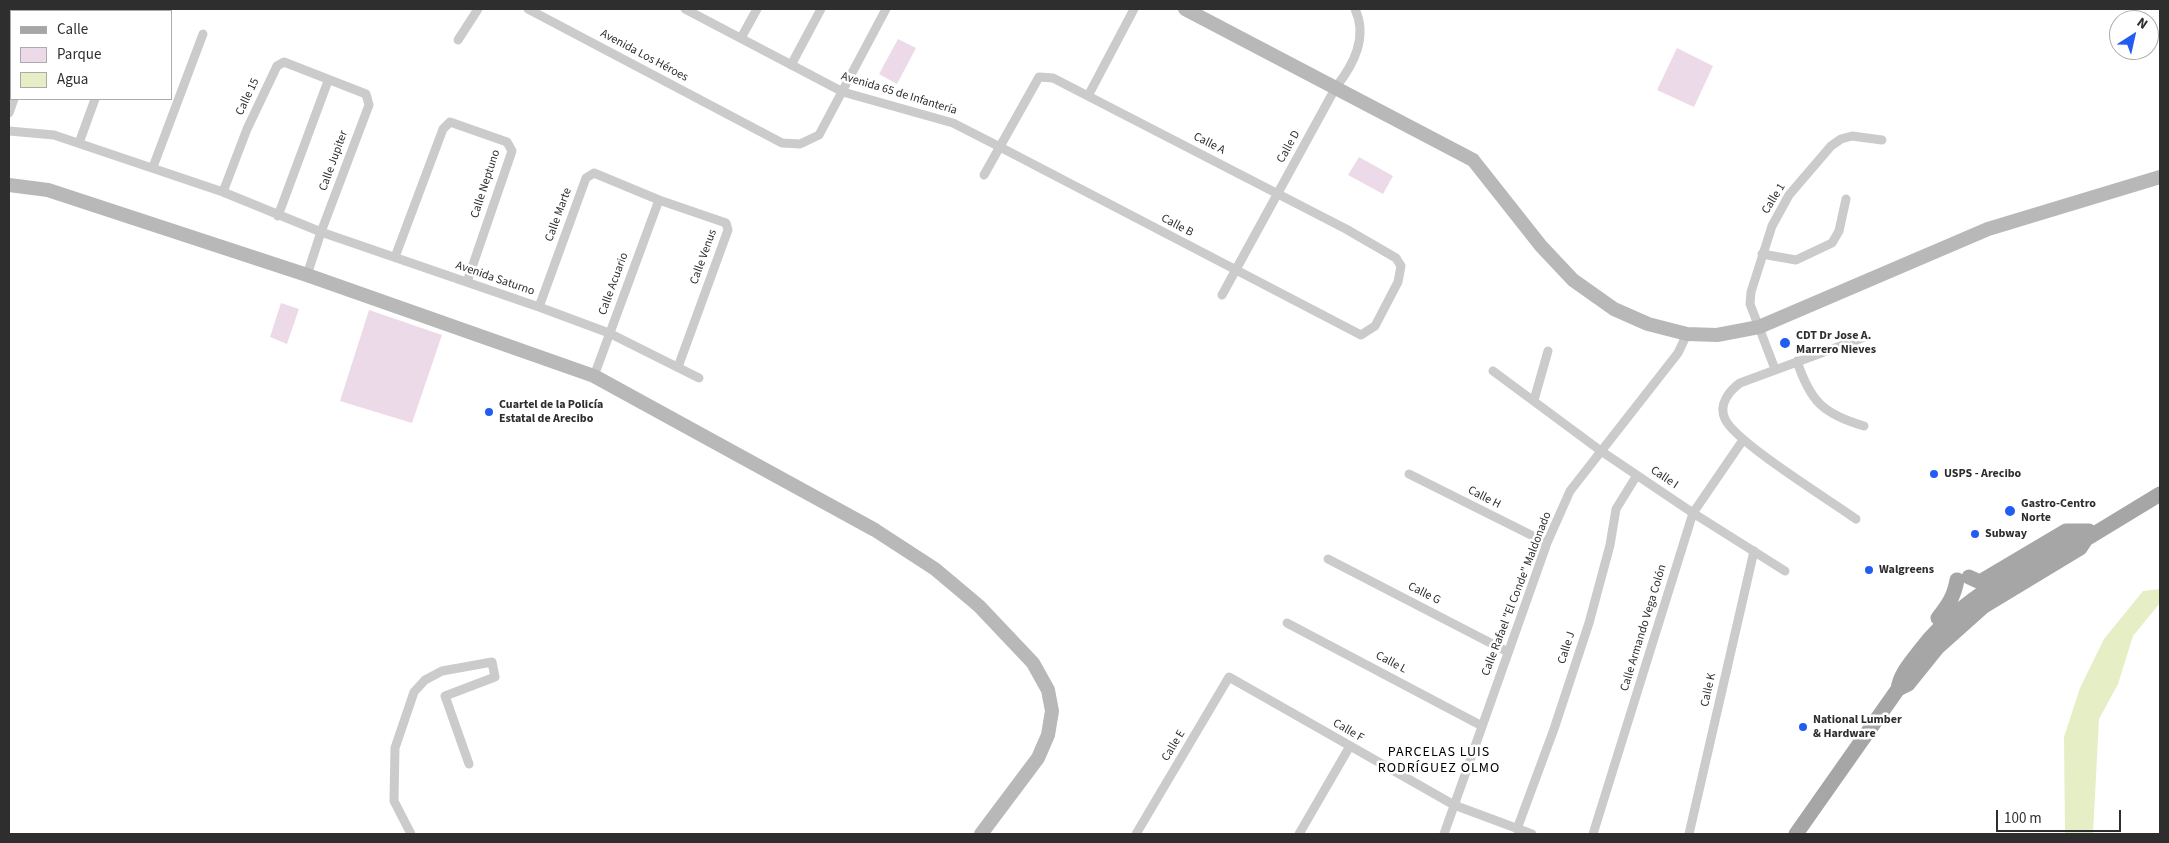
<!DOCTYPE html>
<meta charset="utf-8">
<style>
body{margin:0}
#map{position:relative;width:2169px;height:843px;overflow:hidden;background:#fff;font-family:"Source Sans 3",sans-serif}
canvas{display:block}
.frame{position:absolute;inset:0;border:10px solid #2e2e2e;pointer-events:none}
.legend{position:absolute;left:10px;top:10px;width:162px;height:90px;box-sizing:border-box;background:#fff;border:1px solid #ababab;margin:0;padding:6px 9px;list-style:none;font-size:15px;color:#2e2e2e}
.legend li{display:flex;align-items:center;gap:10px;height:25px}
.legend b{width:25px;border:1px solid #ababab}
.north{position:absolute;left:2109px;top:10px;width:50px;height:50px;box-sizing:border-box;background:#fff;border:1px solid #ababab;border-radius:50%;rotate:35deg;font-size:14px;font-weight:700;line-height:20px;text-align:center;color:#2e2e2e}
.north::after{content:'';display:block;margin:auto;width:18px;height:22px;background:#235cf2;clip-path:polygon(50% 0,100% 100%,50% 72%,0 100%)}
.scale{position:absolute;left:1996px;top:810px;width:125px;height:22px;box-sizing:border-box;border:2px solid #2e2e2e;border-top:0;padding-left:6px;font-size:15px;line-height:18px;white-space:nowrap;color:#2e2e2e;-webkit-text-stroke:4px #fff;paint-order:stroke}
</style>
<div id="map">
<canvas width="2169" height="843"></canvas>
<div class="frame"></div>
<ul class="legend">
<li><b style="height:6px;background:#a6a6a6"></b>Calle</li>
<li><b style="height:14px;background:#eddae8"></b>Parque</li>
<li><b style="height:14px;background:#e6eec5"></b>Agua</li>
</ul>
<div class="north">N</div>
<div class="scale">100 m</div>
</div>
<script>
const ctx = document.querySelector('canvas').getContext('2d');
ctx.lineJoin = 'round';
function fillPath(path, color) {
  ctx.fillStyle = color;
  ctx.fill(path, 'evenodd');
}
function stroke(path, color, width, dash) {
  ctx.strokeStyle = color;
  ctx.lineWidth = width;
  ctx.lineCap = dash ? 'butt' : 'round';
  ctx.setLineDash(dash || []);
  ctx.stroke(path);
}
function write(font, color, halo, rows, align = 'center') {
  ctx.font = font + ' "Source Sans 3",sans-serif';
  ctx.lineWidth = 5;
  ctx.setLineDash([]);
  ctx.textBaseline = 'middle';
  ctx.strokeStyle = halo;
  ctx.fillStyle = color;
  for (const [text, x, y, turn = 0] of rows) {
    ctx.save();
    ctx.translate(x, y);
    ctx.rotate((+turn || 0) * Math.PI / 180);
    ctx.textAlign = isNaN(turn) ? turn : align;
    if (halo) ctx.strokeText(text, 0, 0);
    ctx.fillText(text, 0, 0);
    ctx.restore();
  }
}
const green = new Path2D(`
 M898,39L916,48L897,84L879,74Z
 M1677,48L1713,66L1694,107L1657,90Z
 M1359,157L1393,176L1383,194L1348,175Z
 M281,303L299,309L287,344L270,337Z
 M369,310L442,335L412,423L340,401Z`);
const water = new Path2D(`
 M2160,589V603L2133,636L2118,684L2099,719L2093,834H2065L2064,737L2080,688L2104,639L2143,591Z`);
const street = new Path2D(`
 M528,9L782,143L800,144L819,135L886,9
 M685,9L843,92L953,123L1000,147L1361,335L1375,326L1398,282L1401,266L1396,258L1346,229L1053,78L1039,77L984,175
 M47,11L48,9
 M128,11L129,9
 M741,38L757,9
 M458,40L478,9
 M791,65L821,9
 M1088,96L1134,9
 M9,113L14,99
 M9,131L54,135L223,192L321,232L539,307L609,333L699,378
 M79,143L95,99
 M153,167L203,34
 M223,192L247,129L277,66L284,62L366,94L369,105L321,232L307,275
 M278,216L328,81
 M1762,254L1796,260L1832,243L1839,231L1846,199
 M395,257L443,129L450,122L507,142L512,151L467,282
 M1222,295L1336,87C1354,64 1368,37 1355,9
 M539,307L586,178L594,173L659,200L726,223L728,230L678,367
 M1797,361C1810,401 1823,414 1864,426
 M1775,369L1750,304L1751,292L1772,226L1789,195L1831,146L1841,139L1852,136L1882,140
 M1493,371L1601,451L1693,513L1785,571
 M594,376L659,200
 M1534,400L1548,351
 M1409,474L1547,543
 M1856,519C1831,501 1735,442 1725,419C1718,405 1729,391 1740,383L1862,338
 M1328,559L1508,652
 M1287,623L1482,726
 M1517,829L1554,729L1589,623L1610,545L1616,509L1637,475
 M411,834L394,801L395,748L414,692L425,680L442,671L492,662L495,677L445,696L469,764
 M1136,834L1229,677L1454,805L1532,834
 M1299,834L1350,746
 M1444,834L1547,543L1570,491L1678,353L1687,334
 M1593,834L1693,513L1743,440
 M1689,834L1754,551`);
const secondary = new Path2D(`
 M1185,9L1473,160L1541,246L1573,280L1614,309L1648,324L1687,334L1717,335L1759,327L1988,229L2160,177
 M9,185L48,190L307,275L594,376L875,530L935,569L979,606L1033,663L1048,690L1052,711L1048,735L1038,758L981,834`);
const primary = new Path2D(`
 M1969,577L1980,582L2066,531H2089
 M1938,618C1948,605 1954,597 1957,580
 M1898,689L1908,684L1937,648L1984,606L2080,548L2086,539L2160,494
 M1796,834L1898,689C1900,675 1909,665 1918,653C1960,596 2016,575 2075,540L2086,539`);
const markers = [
 [1785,343,6,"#235cf2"],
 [489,412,5,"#235cf2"],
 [1934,474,5,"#235cf2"],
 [2010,511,6,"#235cf2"],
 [1975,534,5,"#235cf2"],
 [1869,570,5,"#235cf2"],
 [1803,727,5,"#235cf2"]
];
const streetNames = [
 ["Avenida Los Héroes",644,56,28],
 ["Avenida 65 de Infantería",899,94,17],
 ["Calle 15",248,97,-65],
 ["Calle A",1209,144,27],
 ["Calle D",1289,147,-61],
 ["Calle Jupiter",334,161,-70],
 ["Calle Neptuno",486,184,-72],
 ["Calle 1",1774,199,-58],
 ["Calle Marte",559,215,-70],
 ["Calle B",1177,226,28],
 ["Calle Venus",704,257,-70],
 ["Avenida Saturno",495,279,19],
 ["Calle Acuario",614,284,-70],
 ["Calle I",1664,478,34],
 ["Calle H",1484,498,27],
 ["Calle G",1424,594,27],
 ["Calle Rafael \"El Conde\" Maldonado",1517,594,-69],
 ["Calle Armando Vega Colón",1644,628,-73],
 ["Calle J",1567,648,-72],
 ["Calle L",1391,663,28],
 ["Calle K",1709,690,-77],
 ["Calle F",1348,731,30],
 ["Calle E",1174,746,-59]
];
const poiNames = [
 ["CDT Dr Jose A.",1796,336],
 ["Marrero Nieves",1796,350],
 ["Cuartel de la Policía",499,405],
 ["Estatal de Arecibo",499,419],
 ["USPS - Arecibo",1944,474],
 ["Gastro-Centro",2021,504],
 ["Norte",2021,518],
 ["Subway",1985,534],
 ["Walgreens",1879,570],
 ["National Lumber",1813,720],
 ["& Hardware",1813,734]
];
const neighbourhoodNames = [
 ["PARCELAS LUIS",1439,753],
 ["RODRÍGUEZ OLMO",1439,769]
];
fillPath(green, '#eddae8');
fillPath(water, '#e6eec5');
stroke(street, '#cbcbcb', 9);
stroke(secondary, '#b8b8b8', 14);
stroke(primary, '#a6a6a6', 15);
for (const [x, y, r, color] of markers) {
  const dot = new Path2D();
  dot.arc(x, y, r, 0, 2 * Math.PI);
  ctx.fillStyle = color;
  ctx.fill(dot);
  stroke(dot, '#fff', 2);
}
write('12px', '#2e2e2e', '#fff', streetNames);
write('bold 12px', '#2e2e2e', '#fff', poiNames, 'left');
ctx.letterSpacing = '1px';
write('14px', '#000', '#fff', neighbourhoodNames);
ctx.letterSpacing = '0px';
</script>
